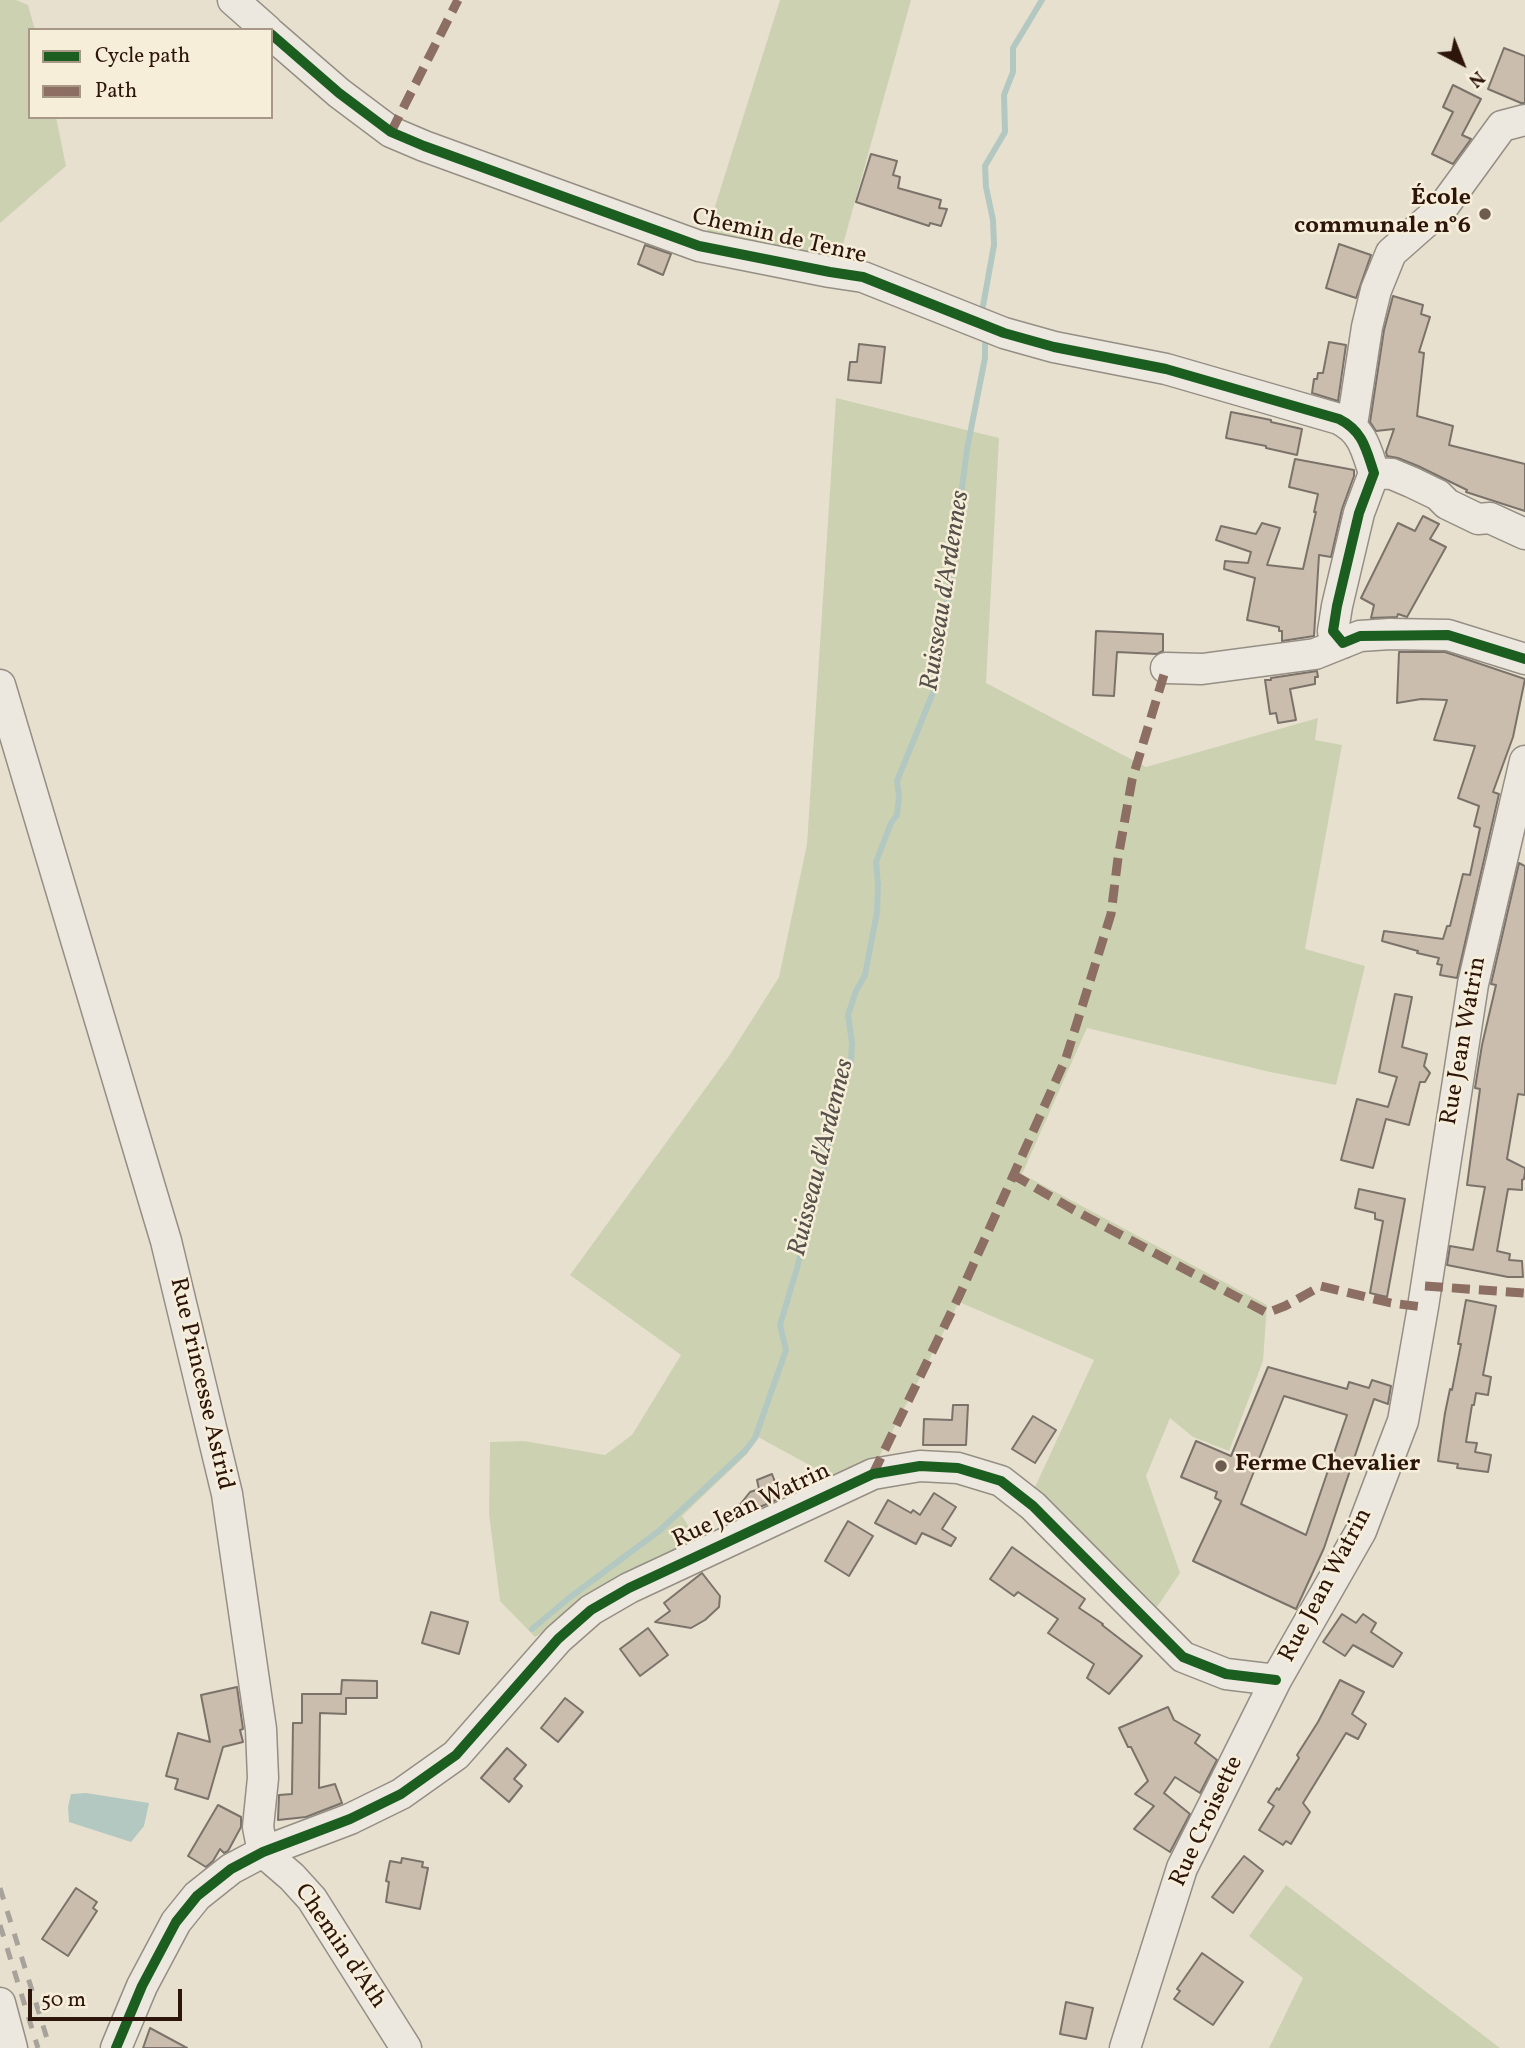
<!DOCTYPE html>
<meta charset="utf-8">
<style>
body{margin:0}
#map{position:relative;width:1525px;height:2048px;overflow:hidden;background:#e7e0cf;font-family:Vollkorn,serif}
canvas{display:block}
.legend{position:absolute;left:28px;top:28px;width:245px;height:91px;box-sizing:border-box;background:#f6eed9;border:2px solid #a69787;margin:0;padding:9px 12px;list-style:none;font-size:21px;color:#2d150c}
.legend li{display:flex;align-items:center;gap:14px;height:35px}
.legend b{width:35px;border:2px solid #a69787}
.north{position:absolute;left:1427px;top:28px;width:70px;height:70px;-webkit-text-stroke:5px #f6eed9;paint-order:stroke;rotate:138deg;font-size:19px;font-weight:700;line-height:28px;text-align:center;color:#2d150c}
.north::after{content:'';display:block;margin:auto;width:24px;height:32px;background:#2d150c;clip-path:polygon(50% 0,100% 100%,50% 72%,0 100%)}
.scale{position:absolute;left:28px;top:1989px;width:154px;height:32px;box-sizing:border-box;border:4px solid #2d150c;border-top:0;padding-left:9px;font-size:21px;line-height:24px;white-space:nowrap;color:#2d150c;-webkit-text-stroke:5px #f6eed9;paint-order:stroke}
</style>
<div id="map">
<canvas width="1525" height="2048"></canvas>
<ul class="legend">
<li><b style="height:9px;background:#1b5e20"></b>Cycle path</li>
<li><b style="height:9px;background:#8d6e63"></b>Path</li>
</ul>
<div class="north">N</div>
<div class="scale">50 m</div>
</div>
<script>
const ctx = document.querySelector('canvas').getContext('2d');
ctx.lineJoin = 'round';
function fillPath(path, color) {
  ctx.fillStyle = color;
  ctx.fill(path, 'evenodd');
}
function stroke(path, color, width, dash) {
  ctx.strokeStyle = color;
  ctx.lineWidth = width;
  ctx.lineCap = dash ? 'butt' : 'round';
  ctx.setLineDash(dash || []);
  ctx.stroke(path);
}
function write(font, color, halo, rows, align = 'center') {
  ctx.font = font + ' Vollkorn,serif';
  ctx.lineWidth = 5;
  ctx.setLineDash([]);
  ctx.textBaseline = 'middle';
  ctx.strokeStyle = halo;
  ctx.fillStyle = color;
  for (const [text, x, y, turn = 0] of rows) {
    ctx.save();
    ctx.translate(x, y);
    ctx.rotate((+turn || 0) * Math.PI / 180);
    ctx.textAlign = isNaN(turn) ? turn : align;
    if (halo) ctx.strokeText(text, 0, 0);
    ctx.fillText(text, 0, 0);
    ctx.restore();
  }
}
const green = new Path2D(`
 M0,0H16L28,5L35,30H30V117H56L66,166L0,223Z
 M780,0H911L837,266L705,238Z
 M836,398L999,438L986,683L1146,767L1318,718L1315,740L1342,745L1305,949L1365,966L1336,1085L1270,1072L1087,1028L1022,1174L1267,1305L1263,1361L1229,1451L1193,1437L1170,1418L1146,1476L1180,1573L1157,1607L1035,1487L1094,1360L959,1302L876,1463L837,1480L758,1437L747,1454L682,1516L698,1541L535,1637L500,1601L489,1514L490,1442L524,1441L605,1455L632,1435L681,1355L570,1275L729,1056L779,977L807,844Z
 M1286,1885L1500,2048H1269L1303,1978L1249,1936Z`);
const water = new Path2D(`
 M86,1793L149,1803L144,1826L131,1842L69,1822L68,1807L71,1794Z`);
const stream = new Path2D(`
 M983,306L994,245L993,220L986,187L985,166L1005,132L1004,95L1013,72V48L1042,0
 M532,1629L569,1598L659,1531L745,1451L755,1438L786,1350L780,1325L797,1268L809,1220L823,1175L834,1105L851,1061L852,1043L848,1015L856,991L865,975L877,912L878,885L876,862L891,823L897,815L899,796L897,781L937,683L967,449L985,358V344`);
const building = new Path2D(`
 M1504,48L1525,56V103H1521L1488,89Z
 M1453,85L1481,99L1462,135L1471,139L1453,164L1432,154L1453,112L1443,107Z
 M871,154L897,161L893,175L900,177L898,188L941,200L939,208L947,209L941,226L930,223L929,226L856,202Z
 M1339,244L1371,255L1356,298L1326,288Z
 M645,245L671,254L663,275L638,264Z
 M1393,296L1423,305L1421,314L1430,317L1419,352L1424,353L1417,416L1453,426L1449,445L1525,464V511L1466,492L1467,490L1418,466L1398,458L1387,456L1386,452L1394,429L1376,431L1370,422L1384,330Z
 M1329,342L1346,345L1338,401L1312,393L1314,379H1317L1318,373H1323Z
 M859,344L885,347L881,383L848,380L850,362H857Z
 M1231,412L1271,420V422L1302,429L1297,455L1266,448V446L1226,438Z
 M1295,459L1354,470V476L1342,509L1331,557L1319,555L1314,636L1282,641V631H1279V627L1247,620L1255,578L1224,569L1225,561L1248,563L1251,552L1216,540L1221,526L1256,534L1262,523L1280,528L1267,565L1303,569L1316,512H1314L1318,494L1289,487Z
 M1423,516L1439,524L1430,539L1446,547L1407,617L1398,614L1397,617L1371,618L1374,605L1361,598L1398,523L1415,531Z
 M1096,631L1163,634V651L1157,654L1117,652L1114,696L1093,695Z
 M1399,652H1445L1525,679L1513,737L1493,792L1499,794L1457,978L1440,975L1442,965L1437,964L1439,958L1417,953L1418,951L1382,941L1384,931L1443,939L1447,926H1450L1463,874L1470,875L1480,828L1474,826L1479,806L1458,798L1475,746L1434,740L1447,700L1421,699L1397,703Z
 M1317,671L1318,677H1315V684L1290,689L1296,720L1278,723L1276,713L1270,714L1265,680H1271V678Z
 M1519,863L1525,866V1095L1518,1094L1507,1159L1525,1168V1172L1524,1179L1522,1180V1190L1508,1189L1497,1251L1510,1254L1509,1260L1522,1261L1523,1277H1508L1447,1265L1450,1246L1473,1250L1485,1187L1467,1185L1480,1089L1475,1088L1482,1045L1496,985L1491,984Z
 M1395,994L1412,997L1402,1047L1427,1054L1424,1066L1430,1073L1425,1082H1420L1409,1125L1386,1119L1373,1168L1341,1160L1357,1099L1388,1107L1397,1077L1379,1072Z
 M1359,1189L1405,1199L1387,1297L1370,1293L1383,1221L1375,1219V1213L1355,1208Z
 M1466,1300L1496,1306L1483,1375L1491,1377L1488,1395L1476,1393L1474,1405H1472L1466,1442L1477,1443L1475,1452L1491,1455L1488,1472L1457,1468L1458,1464L1438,1461L1445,1413L1450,1389L1452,1390L1461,1344H1458Z
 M1268,1367L1347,1389L1349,1382L1369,1388L1372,1380L1391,1386L1388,1404L1374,1399L1324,1548L1296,1609L1193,1561L1221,1501L1215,1498L1217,1492L1181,1477L1196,1441L1231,1456ZM1284,1396L1347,1415L1306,1535L1241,1504Z
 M953,1405H968L966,1445H923L924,1419L952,1420Z
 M1033,1416L1056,1430L1035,1463L1012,1449Z
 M772,1474L781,1498L727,1521L750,1492L759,1489L757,1480Z
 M934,1493L956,1507L942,1529L956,1538L951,1546L922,1533L916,1544L875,1523L888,1500L911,1513L913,1510L920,1515Z
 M848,1521L873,1536L849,1576L825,1561Z
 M1012,1547L1085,1599L1079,1608L1103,1624L1102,1625L1142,1656L1109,1694L1087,1678L1094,1664L1048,1633L1058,1619L1018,1592L1014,1596L990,1579Z
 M702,1573L720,1596L719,1607L705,1620L691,1628L655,1622L670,1611L664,1603Z
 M431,1612L468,1622L459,1654L422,1643Z
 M1342,1614L1356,1623L1363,1614L1376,1623L1371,1632L1402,1653L1393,1667L1353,1645L1345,1656L1323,1642Z
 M648,1628L668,1655L640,1676L620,1649Z
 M342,1680L377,1681V1698H346V1714L320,1713L319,1788L335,1784L342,1803L306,1817L278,1820L279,1795L292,1794L293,1723H302V1694H341Z
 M1340,1680L1364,1692L1352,1714L1366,1724L1358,1739L1346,1733L1303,1803L1310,1812L1291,1844L1286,1841L1283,1845L1259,1830L1274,1806L1268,1802L1277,1788L1279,1790L1299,1758L1297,1755L1318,1722Z
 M237,1687L243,1729L240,1730L243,1742L223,1747L208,1799L175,1789L178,1779L166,1776L178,1733L210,1742L201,1695Z
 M565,1698L583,1712L558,1742L541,1728Z
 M1168,1707L1174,1720L1200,1735L1195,1743L1217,1760L1200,1793L1175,1777L1164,1793L1190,1814L1170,1852L1134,1829L1154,1806L1135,1794L1148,1781L1131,1747H1128L1119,1728Z
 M507,1748L526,1765L514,1779L522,1786L509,1802L481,1778Z
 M218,1805L241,1817V1827L228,1851L224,1853L220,1849L213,1861L206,1867L188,1856Z
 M1244,1856L1263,1871L1233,1913L1212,1897Z
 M402,1858L423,1862L422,1867L428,1868L420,1909L386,1902L389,1882L386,1881L390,1861L401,1863Z
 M76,1888L97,1902L93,1908L97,1911L68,1956L42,1939Z
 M1202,1953L1243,1982L1213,2025L1174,1999L1180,1991L1177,1989Z
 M1066,2002L1093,2008L1086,2039L1060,2034Z
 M150,2028L187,2048H143Z`);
const minor = new Path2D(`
 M233,0L267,30
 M271,34L339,93L391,132L424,146L699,246L830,272L863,277L1004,333L1054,347L1166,369L1339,419C1363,431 1366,449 1374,473
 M1352,425L1367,327L1376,290L1391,253L1443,207L1502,126L1525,120
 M1374,473L1392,474L1411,482L1438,495L1447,504L1478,519L1490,518L1525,534
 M1343,643L1333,631L1337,606L1359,513L1374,473
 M1166,668L1202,669L1315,654L1360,636L1390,634L1448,635L1525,659
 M0,685L166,1241L227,1494L261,1729L263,1778L258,1827L263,1852
 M263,1852L292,1877L312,1899L406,2048
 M0,2003L12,2048
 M116,2048L142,1986L176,1922L197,1896L231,1869L263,1852L350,1819L401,1794L456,1755L558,1639L591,1610L629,1588L873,1474L920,1466L958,1468L1001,1481L1033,1506L1183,1657L1226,1674L1276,1680
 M1125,2048L1182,1868L1276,1680L1361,1531L1403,1421L1423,1307L1473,984L1525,761`);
const rail = new Path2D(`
 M0,1888L50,2048
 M0,1925L38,2048`);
const quiet = new Path2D(`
 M391,132L458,0
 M1012,1174L1074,1210L1267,1313L1285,1306L1321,1286L1391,1303L1423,1307
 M1425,1286L1525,1293
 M873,1474L960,1294L1066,1058L1111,914L1118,858L1132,780L1166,668`);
const cycleway = new Path2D(`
 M271,34L339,93L391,132L424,146L699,246L830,272L863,277L1004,333L1054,347L1166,369L1339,419C1363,431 1366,449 1374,473L1359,513L1337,606L1333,631L1343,643L1360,636L1448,635L1525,659
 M116,2048L142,1986L176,1922L197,1896L231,1869L263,1852L350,1819L401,1794L456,1755L558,1639L591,1610L629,1588L873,1474L920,1466L958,1468L1001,1481L1033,1506L1183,1657L1226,1674L1276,1680`);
const markers = [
 [1485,214,7,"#6e5c50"],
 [1221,1466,7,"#6e5c50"]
];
const poiNames = [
 ["École",1471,200],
 ["communale n°6",1471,228],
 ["Ferme Chevalier",1235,1466,"left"]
];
const streetNames = [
 ["Chemin de Tenre",779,238,13],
 ["Rue Jean Watrin",1465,1041,-80],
 ["Rue Princesse Astrid",200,1384,77],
 ["Rue Jean Watrin",752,1507,-25],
 ["Rue Jean Watrin",1327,1586,-62],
 ["Rue Croisette",1208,1822,-65],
 ["Chemin d'Ath",339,1947,56]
];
const waterNames = [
 ["Ruisseau d'Ardennes",947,591,-81],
 ["Ruisseau d'Ardennes",823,1158,-76]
];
fillPath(green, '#ccd2b1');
fillPath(water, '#b4c8c2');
stroke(stream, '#b4c8c2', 6);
fillPath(building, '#cabdad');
stroke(building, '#7b736a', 2);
stroke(minor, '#958e84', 33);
stroke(minor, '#ece8df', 30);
stroke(rail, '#a7a29a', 5, [12, 12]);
stroke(quiet, '#8d6e63', 9, [18, 9]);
stroke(cycleway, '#1b5e20', 10);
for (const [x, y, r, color] of markers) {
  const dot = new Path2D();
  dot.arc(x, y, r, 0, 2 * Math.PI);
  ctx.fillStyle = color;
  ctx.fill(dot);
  stroke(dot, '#f6eed9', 2.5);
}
write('bold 24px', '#2d150c', '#f6eed9', poiNames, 'right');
write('24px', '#2d150c', '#f6eed9', streetNames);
write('italic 26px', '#55504a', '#f6eed9', waterNames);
</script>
